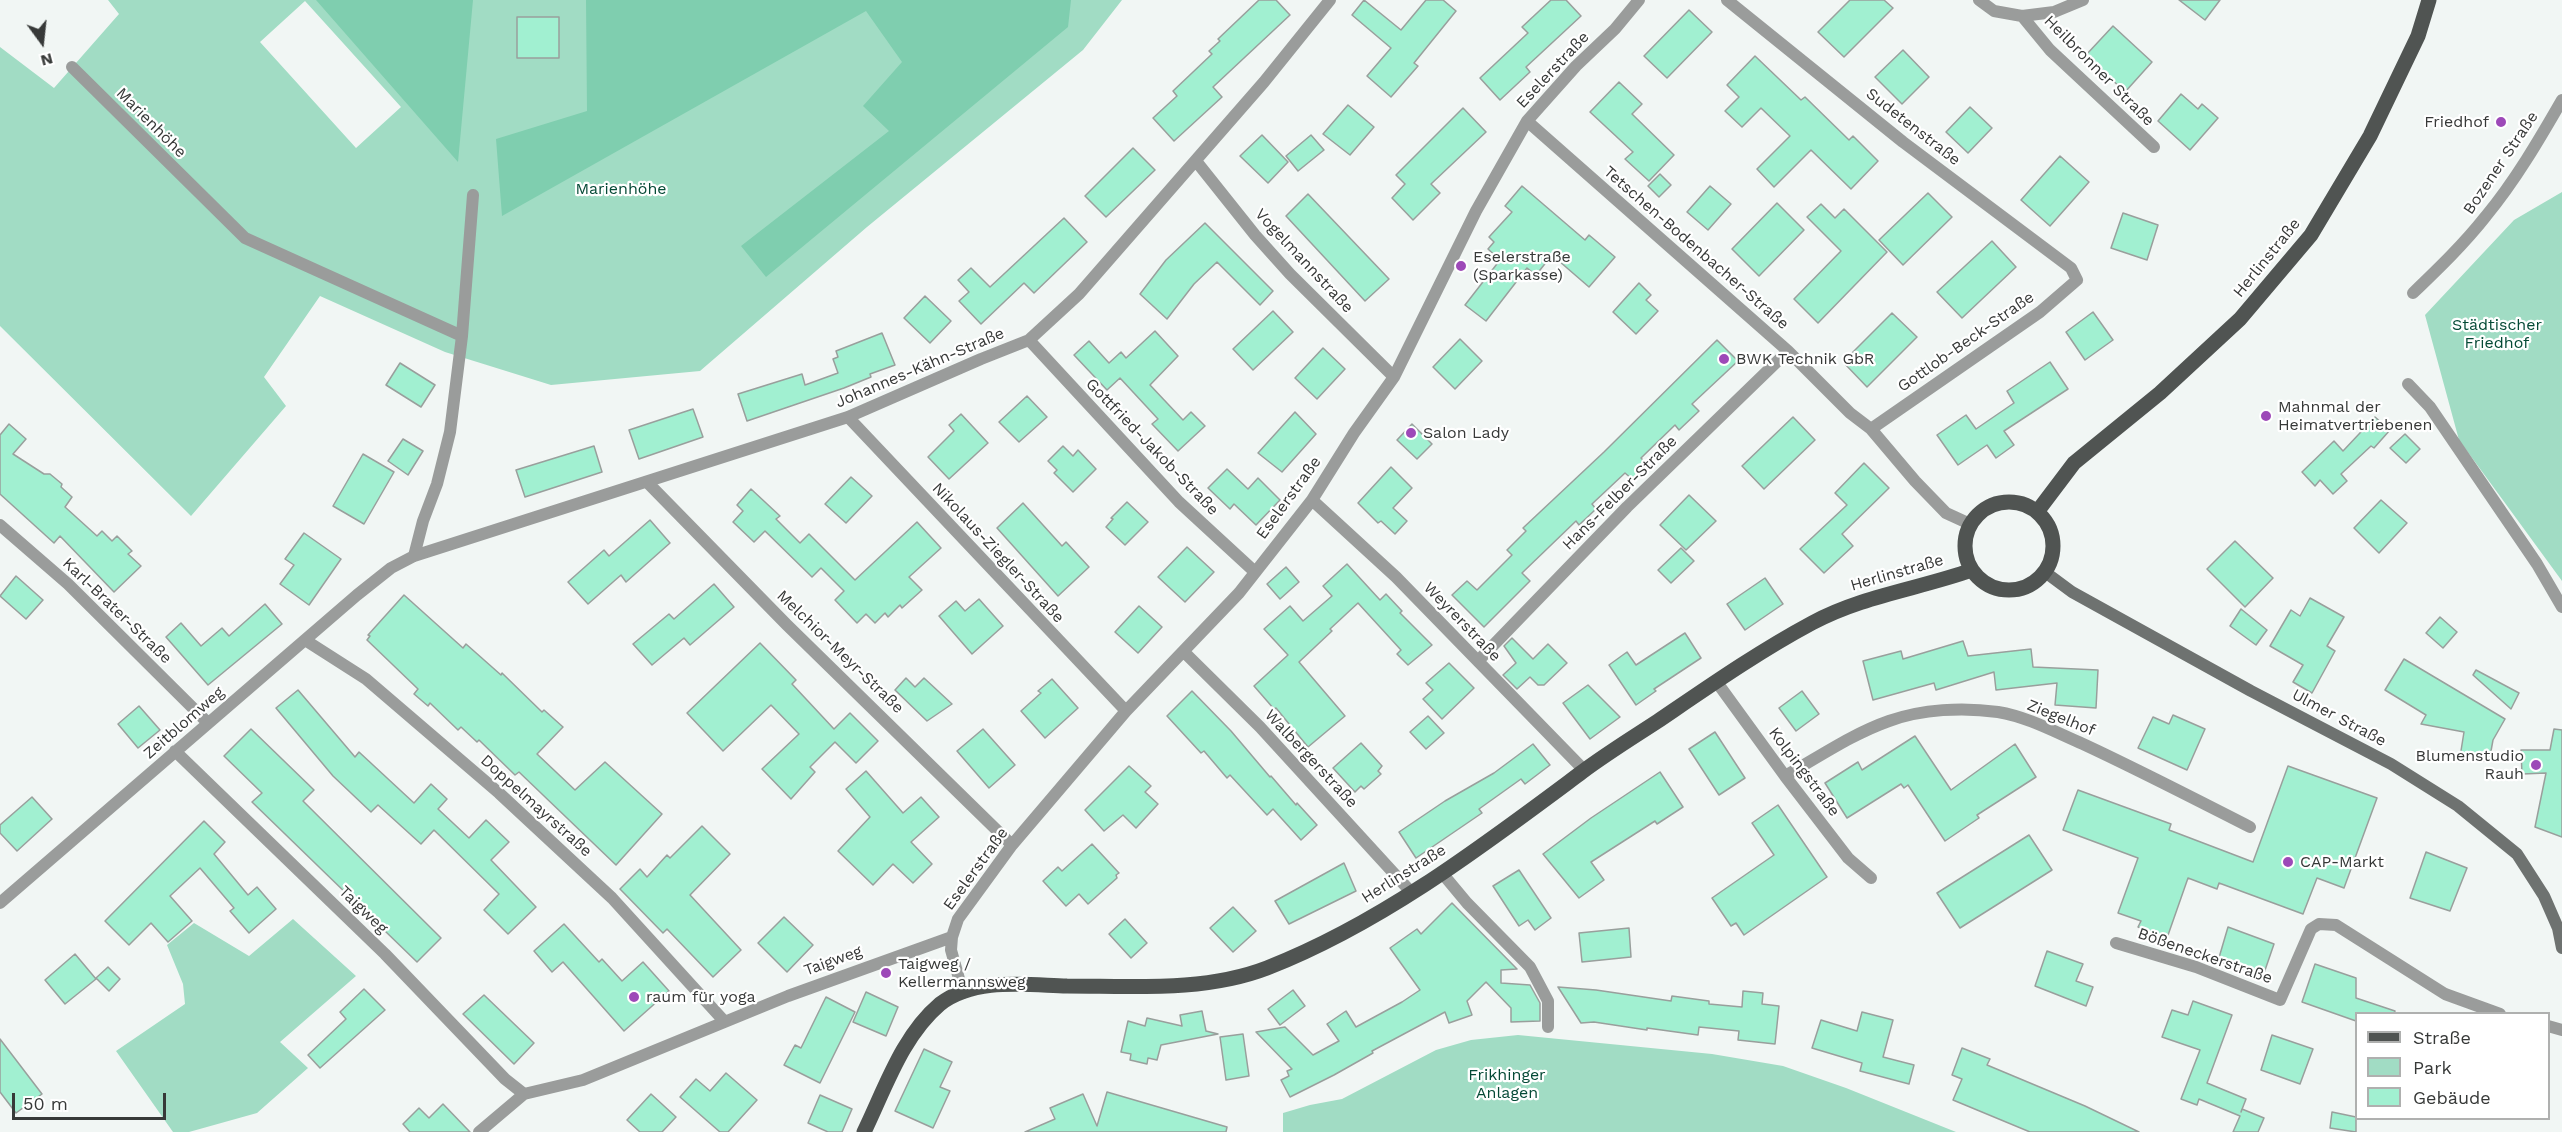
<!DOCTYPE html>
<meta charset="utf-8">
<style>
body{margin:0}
#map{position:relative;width:2562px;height:1132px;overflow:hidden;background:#f1f6f4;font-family:"Work Sans",sans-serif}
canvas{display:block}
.legend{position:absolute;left:2355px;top:1012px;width:195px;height:108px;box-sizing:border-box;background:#fff;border:2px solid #afb0af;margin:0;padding:8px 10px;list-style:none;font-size:18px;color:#373938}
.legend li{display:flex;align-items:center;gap:12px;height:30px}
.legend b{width:30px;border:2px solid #afb0af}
.north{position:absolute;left:12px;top:12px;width:60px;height:60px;-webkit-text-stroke:4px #fff;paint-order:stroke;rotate:165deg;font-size:16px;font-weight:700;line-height:24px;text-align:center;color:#373938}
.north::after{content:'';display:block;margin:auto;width:21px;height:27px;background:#373938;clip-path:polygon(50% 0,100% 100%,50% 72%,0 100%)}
.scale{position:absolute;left:12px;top:1093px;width:154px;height:27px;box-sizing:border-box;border:3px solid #373938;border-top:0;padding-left:8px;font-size:18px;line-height:21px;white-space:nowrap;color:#373938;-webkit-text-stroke:4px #fff;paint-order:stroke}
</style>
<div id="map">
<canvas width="2562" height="1132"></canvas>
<ul class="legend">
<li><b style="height:8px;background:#505452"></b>Straße</li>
<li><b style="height:16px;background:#a1dcc4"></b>Park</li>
<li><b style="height:16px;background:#a1f0d1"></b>Gebäude</li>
</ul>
<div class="north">N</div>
<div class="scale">50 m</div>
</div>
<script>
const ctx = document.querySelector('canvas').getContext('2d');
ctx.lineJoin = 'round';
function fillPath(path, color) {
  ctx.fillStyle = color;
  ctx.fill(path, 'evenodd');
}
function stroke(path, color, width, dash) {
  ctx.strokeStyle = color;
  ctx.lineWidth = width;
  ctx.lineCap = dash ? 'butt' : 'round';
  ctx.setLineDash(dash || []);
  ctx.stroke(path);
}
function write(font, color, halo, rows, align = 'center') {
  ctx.font = font + ' "Work Sans",sans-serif';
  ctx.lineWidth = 4.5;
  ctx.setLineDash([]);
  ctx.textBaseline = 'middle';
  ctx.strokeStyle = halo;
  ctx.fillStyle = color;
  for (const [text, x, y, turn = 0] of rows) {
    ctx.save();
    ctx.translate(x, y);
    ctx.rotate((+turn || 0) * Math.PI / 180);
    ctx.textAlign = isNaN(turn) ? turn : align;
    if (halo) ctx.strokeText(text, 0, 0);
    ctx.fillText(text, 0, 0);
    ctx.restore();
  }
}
const green = new Path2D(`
 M108,0H1122L1083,50L867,227L700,371L551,385L445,352L320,296L264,377L286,406L191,516L0,326V47L54,88L119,14ZM305,1L401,107L356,148L260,42Z
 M2562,192V581L2459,440L2425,315L2514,220Z
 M293,919L356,976L280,1042L308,1068L257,1113L189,1132H173L116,1051L185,1004L183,984L167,945L194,923L249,956Z
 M1518,1035L1712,1054L1783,1066L1846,1088L1956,1132H1283V1113L1310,1105L1342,1099L1436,1050L1471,1040Z`);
const forest = new Path2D(`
 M316,0H473L458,162Z
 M586,0H1071L1068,27L766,277L741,246L889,131L863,106L902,62L866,11L502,216L496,139L587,111Z`);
const building = new Path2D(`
 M1259,0H1276L1290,15L1213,87L1222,97L1174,141L1153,118L1177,96L1173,91L1212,54L1209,51L1220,41L1218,39Z
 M1364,0L1401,30L1426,0H1443L1456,11L1414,63L1418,66L1391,97L1367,76L1391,48L1352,15Z
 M1551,0H1566L1581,16L1526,67L1530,72L1500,100L1480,78L1528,33L1522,27Z
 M1850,0H1884L1893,8L1844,57L1818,32Z
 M2179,0H2220L2205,20Z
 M1689,10L1712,32L1667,78L1644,56Z
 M517,17H559V58H517Z
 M2113,26L2152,62L2125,92L2086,55Z
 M1903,50L1929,77L1902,104L1875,77Z
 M1755,56L1801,100L1805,97L1849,140L1853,136L1878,161L1851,189L1811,150L1774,187L1757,169L1790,136L1761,108L1742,127L1725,111L1739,97L1727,85Z
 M1619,82L1642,104L1632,114L1674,155L1649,181L1625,159L1633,152L1590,112Z
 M2181,94L2198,109L2202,104L2218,118L2190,150L2158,121Z
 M1348,105L1374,127L1350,155L1323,134Z
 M1970,107L1992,128L1968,153L1946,132Z
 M1463,108L1486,132L1431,184L1440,193L1413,220L1392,198L1405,184L1396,175Z
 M1262,135L1288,162L1268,183L1240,156Z
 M1311,135L1324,150L1298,171L1286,156Z
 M1133,148L1155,170L1106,217L1085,196Z
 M2060,156L2089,182L2050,226L2021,200Z
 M1660,174L1671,185L1659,197L1648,186Z
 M1522,186L1585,240L1589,235L1615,257L1589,287L1552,255L1536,275L1527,268L1486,321L1465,305L1500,260L1488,249L1494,242L1489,237L1512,212L1505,206Z
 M1710,186L1731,204L1708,230L1687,212Z
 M1928,193L1952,217L1903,265L1879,240Z
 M1308,194L1389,279L1365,301L1286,216Z
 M1777,203L1804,230L1759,276L1732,249Z
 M1821,204L1835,218L1844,209L1887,252L1818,323L1794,299L1841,251L1807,217Z
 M2123,213L2158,225L2147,260L2111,248Z
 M1064,218L1087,242L1034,293L1024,283L981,324L959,301L969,292L958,280L971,268L990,287Z
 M1205,223L1273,291L1260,305L1217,262L1194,284L1167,319L1140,294L1166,260Z
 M1992,241L2016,267L1962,318L1937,292Z
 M1639,283L1651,295L1646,300L1658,311L1636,334L1613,312Z
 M925,296L951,321L930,343L904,318Z
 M1273,311L1293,332L1253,370L1233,349Z
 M2093,312L2113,340L2085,360L2066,332Z
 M1892,313L1917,337L1867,387L1843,362Z
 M1155,331L1178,356L1150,385L1183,420L1191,412L1205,426L1178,451L1152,424L1158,419L1120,378L1107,390L1074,355L1089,341L1109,363L1121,352L1126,358Z
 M882,333L895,365L870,374L871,377L844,388L747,421L738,394L802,374L805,385L838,373L833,359L838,357L836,351Z
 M1460,339L1482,361L1455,389L1433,367Z
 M1717,340L1738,361L1692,404L1699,411L1679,430L1675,425L1641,458L1648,465L1632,479L1625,473L1592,504L1596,509L1579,525L1576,521L1522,573L1530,581L1484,627L1452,595L1467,581L1477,590L1512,555L1507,550L1526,531L1523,528L1604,452Z
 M1323,348L1345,369L1317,399L1295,378Z
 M2050,362L2068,389L2004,431L2014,445L1996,458L1987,445L1958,465L1937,435L1966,415L1976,429L2014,403L2007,391Z
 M400,363L435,385L421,407L386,385Z
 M1027,396L1047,417L1019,442L999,422Z
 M693,409L703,437L639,459L629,430Z
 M1295,412L1316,434L1282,472L1258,453Z
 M961,414L988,443L949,479L928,457L954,431L949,425Z
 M1793,417L1815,440L1764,489L1742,466Z
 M2375,417L2390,430L2374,448L2371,446L2341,474L2347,481L2333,494L2320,480L2315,486L2302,472L2334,441L2343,451Z
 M9,424L26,439L13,454L44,474H50L62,484L61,487L72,497L65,507L97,536L102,531L112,541L117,536L132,551L128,554L141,566L114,592L60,536L54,543L0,494V435Z
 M1412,424L1432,444L1417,459L1397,440Z
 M2405,434L2420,449L2406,463L2390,448Z
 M403,439L423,451L408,475L388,461Z
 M594,446L602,472L525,497L516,470Z
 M1063,446L1073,456L1078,450L1096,469L1073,492L1054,473L1057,470L1048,461Z
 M363,454L394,472L364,524L333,506Z
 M1864,463L1889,488L1842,534L1853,546L1824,573L1800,549L1847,505L1835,493Z
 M1391,467L1412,488L1393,508L1407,521L1395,534L1381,521L1378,523L1358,503Z
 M1227,469L1248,489L1258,478L1280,500L1256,525L1234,504L1230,509L1208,488Z
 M851,477L872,496L846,523L825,504Z
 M751,489L780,516L776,519L800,543L809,534L855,580L917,522L941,548L909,577L922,590L902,608L900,605L888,617L885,613L875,623L866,614L857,623L835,600L844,591L821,568L812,577L765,531L754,542L733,522L743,511L737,505Z
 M1689,495L1716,521L1686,550L1660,525Z
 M2381,500L2407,523L2379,553L2354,528Z
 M1127,502L1148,522L1125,545L1106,527L1113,519L1111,518Z
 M1023,503L1062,546L1066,542L1089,567L1058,596L997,528Z
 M650,520L670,543L626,582L621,575L588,604L568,582L604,550L609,556Z
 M304,533L341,559L309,605L280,584L294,565L285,559Z
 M2235,541L2273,578L2245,607L2207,569Z
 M1187,547L1214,572L1185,602L1158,577Z
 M1681,548L1694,561L1671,583L1658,570Z
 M1347,564L1380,600L1386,594L1402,611L1400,613L1432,645L1408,665L1397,654L1401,650L1358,603L1330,629L1332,631L1299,662L1345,716L1308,747L1276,708L1274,709L1254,686L1288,655L1264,629L1290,606L1303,621L1332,596L1323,586Z
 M1286,567L1299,582L1280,599L1267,584Z
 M16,576L43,600L26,619L0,596Z
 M1765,578L1783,604L1745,630L1727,604Z
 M714,584L734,607L690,645L684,638L652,665L633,644L669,614L674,619Z
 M404,595L463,648L466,644L501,675L502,673L542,712L544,710L563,727L537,754L575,790L605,762L662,814L616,865L519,772L515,775L479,740L477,742L461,727L458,730L430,703L428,706L414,694L418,689L367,640L370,636L368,635Z
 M2310,598L2344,617L2327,646L2335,651L2312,693L2293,682L2303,665L2270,646L2291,610L2300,616Z
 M979,599L1003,626L972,654L939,616L956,601L965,611Z
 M265,604L282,624L208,685L166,637L181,623L201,646L222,628L229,636Z
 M1139,606L1162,627L1138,653L1115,632Z
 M2241,609L2267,630L2256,645L2230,626Z
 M2440,617L2457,632L2443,648L2426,633Z
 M1685,633L1701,658L1654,689L1656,691L1636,705L1609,665L1627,652L1636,665Z
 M1512,638L1533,659L1548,644L1567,663L1544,685H1538L1530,677L1517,689L1503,675L1516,663L1504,646Z
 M1963,641L1968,656L2031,649L2033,667L2098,670L2096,708L2055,705L2057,683L1996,690L1994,672L1936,690L1934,683L1873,700L1863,661L1901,651L1903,659Z
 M760,643L796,680L792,684L834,729L850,713L878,741L856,763L835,742L810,767L815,772L791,799L762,769L799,734L771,705L723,751L687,713Z
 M2404,659L2505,719L2493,740L2489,762L2460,757L2464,732L2421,724L2426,715L2385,690Z
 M1449,663L1474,688L1442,719L1423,699L1433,690L1426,683Z
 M2476,670L2519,693L2511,709L2473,675Z
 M906,678L915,687L924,678L952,704L927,721L895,690Z
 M1052,679L1078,708L1045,738L1021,711L1041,693L1038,691Z
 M1588,685L1620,717L1590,739L1563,703Z
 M298,690L355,757L359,752L414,803L431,784L447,799L438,809L469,838L486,820L509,842L491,860L536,907L508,934L484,910L499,894L434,830L421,844L378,805L371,812L333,776L276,708Z
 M1192,691L1231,731L1270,777L1271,776L1296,805L1297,803L1317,825L1301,840L1273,809L1267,815L1230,775L1227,778L1204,751L1201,753L1167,716Z
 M1802,691L1819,714L1796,731L1779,708Z
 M139,706L160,730L138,748L118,724Z
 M2173,715L2205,729L2187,770L2138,748L2153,717L2169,724Z
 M1428,716L1444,733L1426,749L1410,732Z
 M251,729L314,790L303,801L441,938L417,962L252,802L262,793L224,756Z
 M983,729L1015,765L989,788L957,751Z
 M2554,729L2562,730V837L2535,827L2546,773L2522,774L2521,750H2550Z
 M1715,732L1745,778L1719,795L1689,749Z
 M1915,736L1951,790L2015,744L2036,777L1977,815L1979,818L1945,841L1908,785L1904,788L1901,784L1847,818L1825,783L1858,762L1862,770Z
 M1361,743L1382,766L1378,771L1381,774L1364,789L1361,786L1355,792L1333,768Z
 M1533,744L1550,765L1525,784L1521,779L1479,809L1482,813L1416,858L1399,832L1445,801L1494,773Z
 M1129,766L1151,786L1145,792L1158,804L1136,828L1123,815L1104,831L1085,810Z
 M2288,766L2377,798L2344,888L2317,878L2303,914L2219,883L2217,889L2188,878L2167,938L2138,927L2141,921L2118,913L2138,858L2063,830L2078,790L2171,824L2169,830L2253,862Z
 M866,771L903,813L921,797L939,817L911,842L932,864L913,883L893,864L873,885L838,851L870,817L846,789Z
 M1660,772L1683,807L1657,824L1655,821L1591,862L1604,880L1579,898L1543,854L1591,818Z
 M32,797L52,819L17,851L0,833V825Z
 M1778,805L1827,877L1744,935L1736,923L1731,926L1712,898L1774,855L1752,823Z
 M204,821L225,842L214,854L248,895L257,887L276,909L249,933L230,911L234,908L200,868L170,896L192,921L168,942L151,923L129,945L105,921Z
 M702,826L730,854L690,895L741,950L713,977L667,929L663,933L620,889L640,869L647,877L667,855L670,858Z
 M2029,835L2052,870L1960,928L1937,893Z
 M1092,844L1119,873L1116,875L1117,878L1088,904L1079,894L1066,906L1043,881L1058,867L1062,871Z
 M2426,852L2467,868L2450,911L2410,898Z
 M1344,863L1356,891L1289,924L1275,901Z
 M1519,870L1551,918L1535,930L1528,920L1519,926L1493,886Z
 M1452,903L1517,969L1501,970V983L1530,985L1540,1003V1021L1511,1022V1008L1486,982L1467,1001L1472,1015L1449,1023L1445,1012L1372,1051L1373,1053L1334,1075L1290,1097L1281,1080L1289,1076L1287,1071L1292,1069L1256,1032L1285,1027L1313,1055L1339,1041L1327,1024L1346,1011L1356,1027L1402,1002L1420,990L1390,948L1417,929L1421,934Z
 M1233,907L1256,931L1233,952L1210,928Z
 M784,917L813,945L787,972L758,943Z
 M1125,919L1147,943L1131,958L1109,934Z
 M564,924L599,962L602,959L622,981L643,962L669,991L624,1031L563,962L552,972L534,951Z
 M2228,927L2274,944L2263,976L2218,961Z
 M1629,928L1631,957L1582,962L1579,933Z
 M2047,951L2083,964L2076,981L2093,987L2086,1006L2035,986Z
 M75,954L96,979L65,1004L45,980Z
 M2315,964L2356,978V998L2395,1011L2394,1014H2356V1021L2302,1002Z
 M108,967L120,979L109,991L96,978Z
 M1558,987L1596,990L1671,1001L1672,996L1709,1001V1004L1742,1007L1743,991L1763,993L1762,1004L1779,1006L1775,1044L1738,1040L1739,1031L1699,1027L1698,1035L1647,1028V1030L1594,1022L1581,1023Z
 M364,989L385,1010L320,1068L308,1055L346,1019L340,1012Z
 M1293,990L1305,1006L1280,1025L1268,1009Z
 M866,992L898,1007L886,1036L853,1022Z
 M484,995L534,1043L514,1064L463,1014Z
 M826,997L855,1012L820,1083L784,1065L795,1045L801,1048Z
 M2193,1001L2232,1015L2207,1083L2246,1099L2241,1112L2242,1109L2264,1118L2258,1132H2233L2240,1116L2199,1099L2197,1105L2181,1099L2200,1050L2162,1037L2172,1010L2188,1015Z
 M1202,1011L1206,1031L1218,1034L1161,1045L1157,1060L1148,1058L1147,1064L1130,1060L1131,1054L1121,1052L1128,1021L1145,1026L1147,1018L1182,1026L1180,1015Z
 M1862,1012L1893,1020L1883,1057L1914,1065L1909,1084L1860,1071L1862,1063L1812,1048L1821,1020L1857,1031Z
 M1243,1034L1249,1076L1226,1080L1220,1037Z
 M2272,1035L2313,1049L2300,1084L2261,1070Z
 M0,1039L42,1094L16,1113L0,1092Z
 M1962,1048L1990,1059L1987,1065L2085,1106L2139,1132H2030L1953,1100L1962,1079L1952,1075Z
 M924,1049L952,1062L940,1087L950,1091L933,1128L895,1111Z
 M726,1073L757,1100L728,1132H720L680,1097L696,1079L710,1091Z
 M1107,1092L1227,1127L1226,1132H1025L1055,1119L1050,1108L1083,1094L1097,1126Z
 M651,1094L676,1117L662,1132H640L627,1120Z
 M820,1095L852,1109L842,1132H828L808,1123Z
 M443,1104L470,1132H410L403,1124L419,1108L429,1118Z
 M2332,1112L2356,1117V1132L2330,1128Z`);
const street = new Path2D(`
 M1727,0L1903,142L2071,268L2077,280L2040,312L1871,429
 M1979,0L1994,11L2022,16L2050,50L2154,147
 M2022,16L2054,12L2083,0
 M72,67L245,238L462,336
 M1527,121L1788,351L1850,413L1871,429L1915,481L1946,513L1970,524
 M1196,161L1255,235L1290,274L1394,377
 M2413,293C2438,269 2464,244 2486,216C2515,181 2539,140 2562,100
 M1029,340L1179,502L1255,572
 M2408,384L2430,407L2537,564L2562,607
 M848,417L1126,711
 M647,482L787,625L1012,845
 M1312,500L1396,577L1584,770
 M0,525L68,584L208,723
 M414,556L423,521L437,484L450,432L462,336L473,195
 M305,640L366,679L499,793L612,898L724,1021
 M1184,652L1260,727L1411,892
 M1478,661L1627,507L1788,351
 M1716,681L1785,776L1848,858L1871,878
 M175,751L385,954L505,1079L524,1094L583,1080L788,996L952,937
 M1785,776C1819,757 1852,734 1889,721C1922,709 1963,707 1998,712C2028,717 2055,732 2083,744C2139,770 2195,799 2250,827
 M1442,873L1467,903L1530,967L1548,1001V1027
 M0,903L357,595L391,568L414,556L848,417L981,359L1029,340L1079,294L1264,82L1330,0
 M2116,943L2196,967L2280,1000L2311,929L2319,924L2336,925L2445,994L2500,1014
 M963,993L951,950L952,937L958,919L1012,845L1126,711L1239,593L1312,500L1354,433L1394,377L1476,211L1527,121L1576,66L1615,29L1639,0
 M2548,1026L2562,1030
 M479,1132L524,1094`);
const secondary = new Path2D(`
 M2045,572L2072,592L2251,691L2391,764L2458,806L2517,854L2544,896L2558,928L2562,948`);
const primary = new Path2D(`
 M1965 546a44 44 0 1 1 88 0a44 44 0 1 1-88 0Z
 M2037,512L2074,463L2160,393L2240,319L2311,235L2370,136L2418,36L2429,0
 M864,1132C885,1089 902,1036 940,1004C975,977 1027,985 1067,986C1132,986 1205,992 1267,968C1382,923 1484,845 1582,772C1606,754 1632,738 1658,721C1708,687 1758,652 1812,623C1862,596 1918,589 1972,570`);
const markers = [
 [2501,122,6,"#9d49b8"],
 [1461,266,6,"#9d49b8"],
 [1724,359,6,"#9d49b8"],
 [2266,416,6,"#9d49b8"],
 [1411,433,6,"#9d49b8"],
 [2536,765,6,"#9d49b8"],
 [2288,862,6,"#9d49b8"],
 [886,973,6,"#9d49b8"],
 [634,997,6,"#9d49b8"]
];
const streetNames = [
 ["Eselerstraße",1553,70,-47],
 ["Heilbronner Straße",2099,71,45],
 ["Marienhöhe",151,123,45],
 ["Sudetenstraße",1913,127,38],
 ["Bozener Straße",2501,163,-56],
 ["Tetschen-Bodenbacher-Straße",1696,248,41],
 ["Herlinstraße",2267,258,-51],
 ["Vogelmannstraße",1304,261,47],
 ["Gottlob-Beck-Straße",1966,342,-35],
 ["Johannes-Kähn-Straße",920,368,-23],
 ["Gottfried-Jakob-Straße",1152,447,46],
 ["Hans-Felber-Straße",1620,493,-45],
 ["Eselerstraße",1289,498,-54],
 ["Nikolaus-Ziegler-Straße",998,553,47],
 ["Herlinstraße",1897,573,-16],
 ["Karl-Brater-Straße",117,611,44],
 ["Weyrerstraße",1462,622,46],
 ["Melchior-Meyr-Straße",840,652,44],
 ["Ziegelhof",2061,718,22],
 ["Ulmer Straße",2339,718,28],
 ["Zeitblomweg",184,723,-41],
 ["Walbergerstraße",1311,759,47],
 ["Kolpingstraße",1804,772,53],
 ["Doppelmayrstraße",536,806,42],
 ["Eselerstraße",976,869,-54],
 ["Herlinstraße",1404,874,-32],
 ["Taigweg",363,910,44],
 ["Bößeneckerstraße",2205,956,19],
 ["Taigweg",833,961,-20]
];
const poiNames = [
 ["Friedhof",2489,122,"right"],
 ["Eselerstraße",1473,257],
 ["(Sparkasse)",1473,275],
 ["BWK Technik GbR",1736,359],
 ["Mahnmal der",2278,407],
 ["Heimatvertriebenen",2278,425],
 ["Salon Lady",1423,433],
 ["Blumenstudio",2524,756,"right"],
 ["Rauh",2524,774,"right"],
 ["CAP-Markt",2300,862],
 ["Taigweg /",898,964],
 ["Kellermannsweg",898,982],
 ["raum für yoga",646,997]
];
const parkNames = [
 ["Marienhöhe",621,189],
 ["Städtischer",2497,325],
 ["Friedhof",2497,343],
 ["Frikhinger",1507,1075],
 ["Anlagen",1507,1093]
];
fillPath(green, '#a1dcc4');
fillPath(forest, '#7fceaf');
fillPath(building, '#a1f0d1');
stroke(building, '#999f9c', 1.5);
stroke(street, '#9a9c9b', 12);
stroke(secondary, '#6e7270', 12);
stroke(primary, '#505452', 15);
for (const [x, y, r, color] of markers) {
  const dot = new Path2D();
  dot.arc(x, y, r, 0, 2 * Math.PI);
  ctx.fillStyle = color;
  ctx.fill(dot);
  stroke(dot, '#fff', 2);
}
write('16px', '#373938', '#fff', streetNames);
write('16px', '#373938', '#fff', poiNames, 'left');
write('16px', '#054a36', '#fff', parkNames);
</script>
